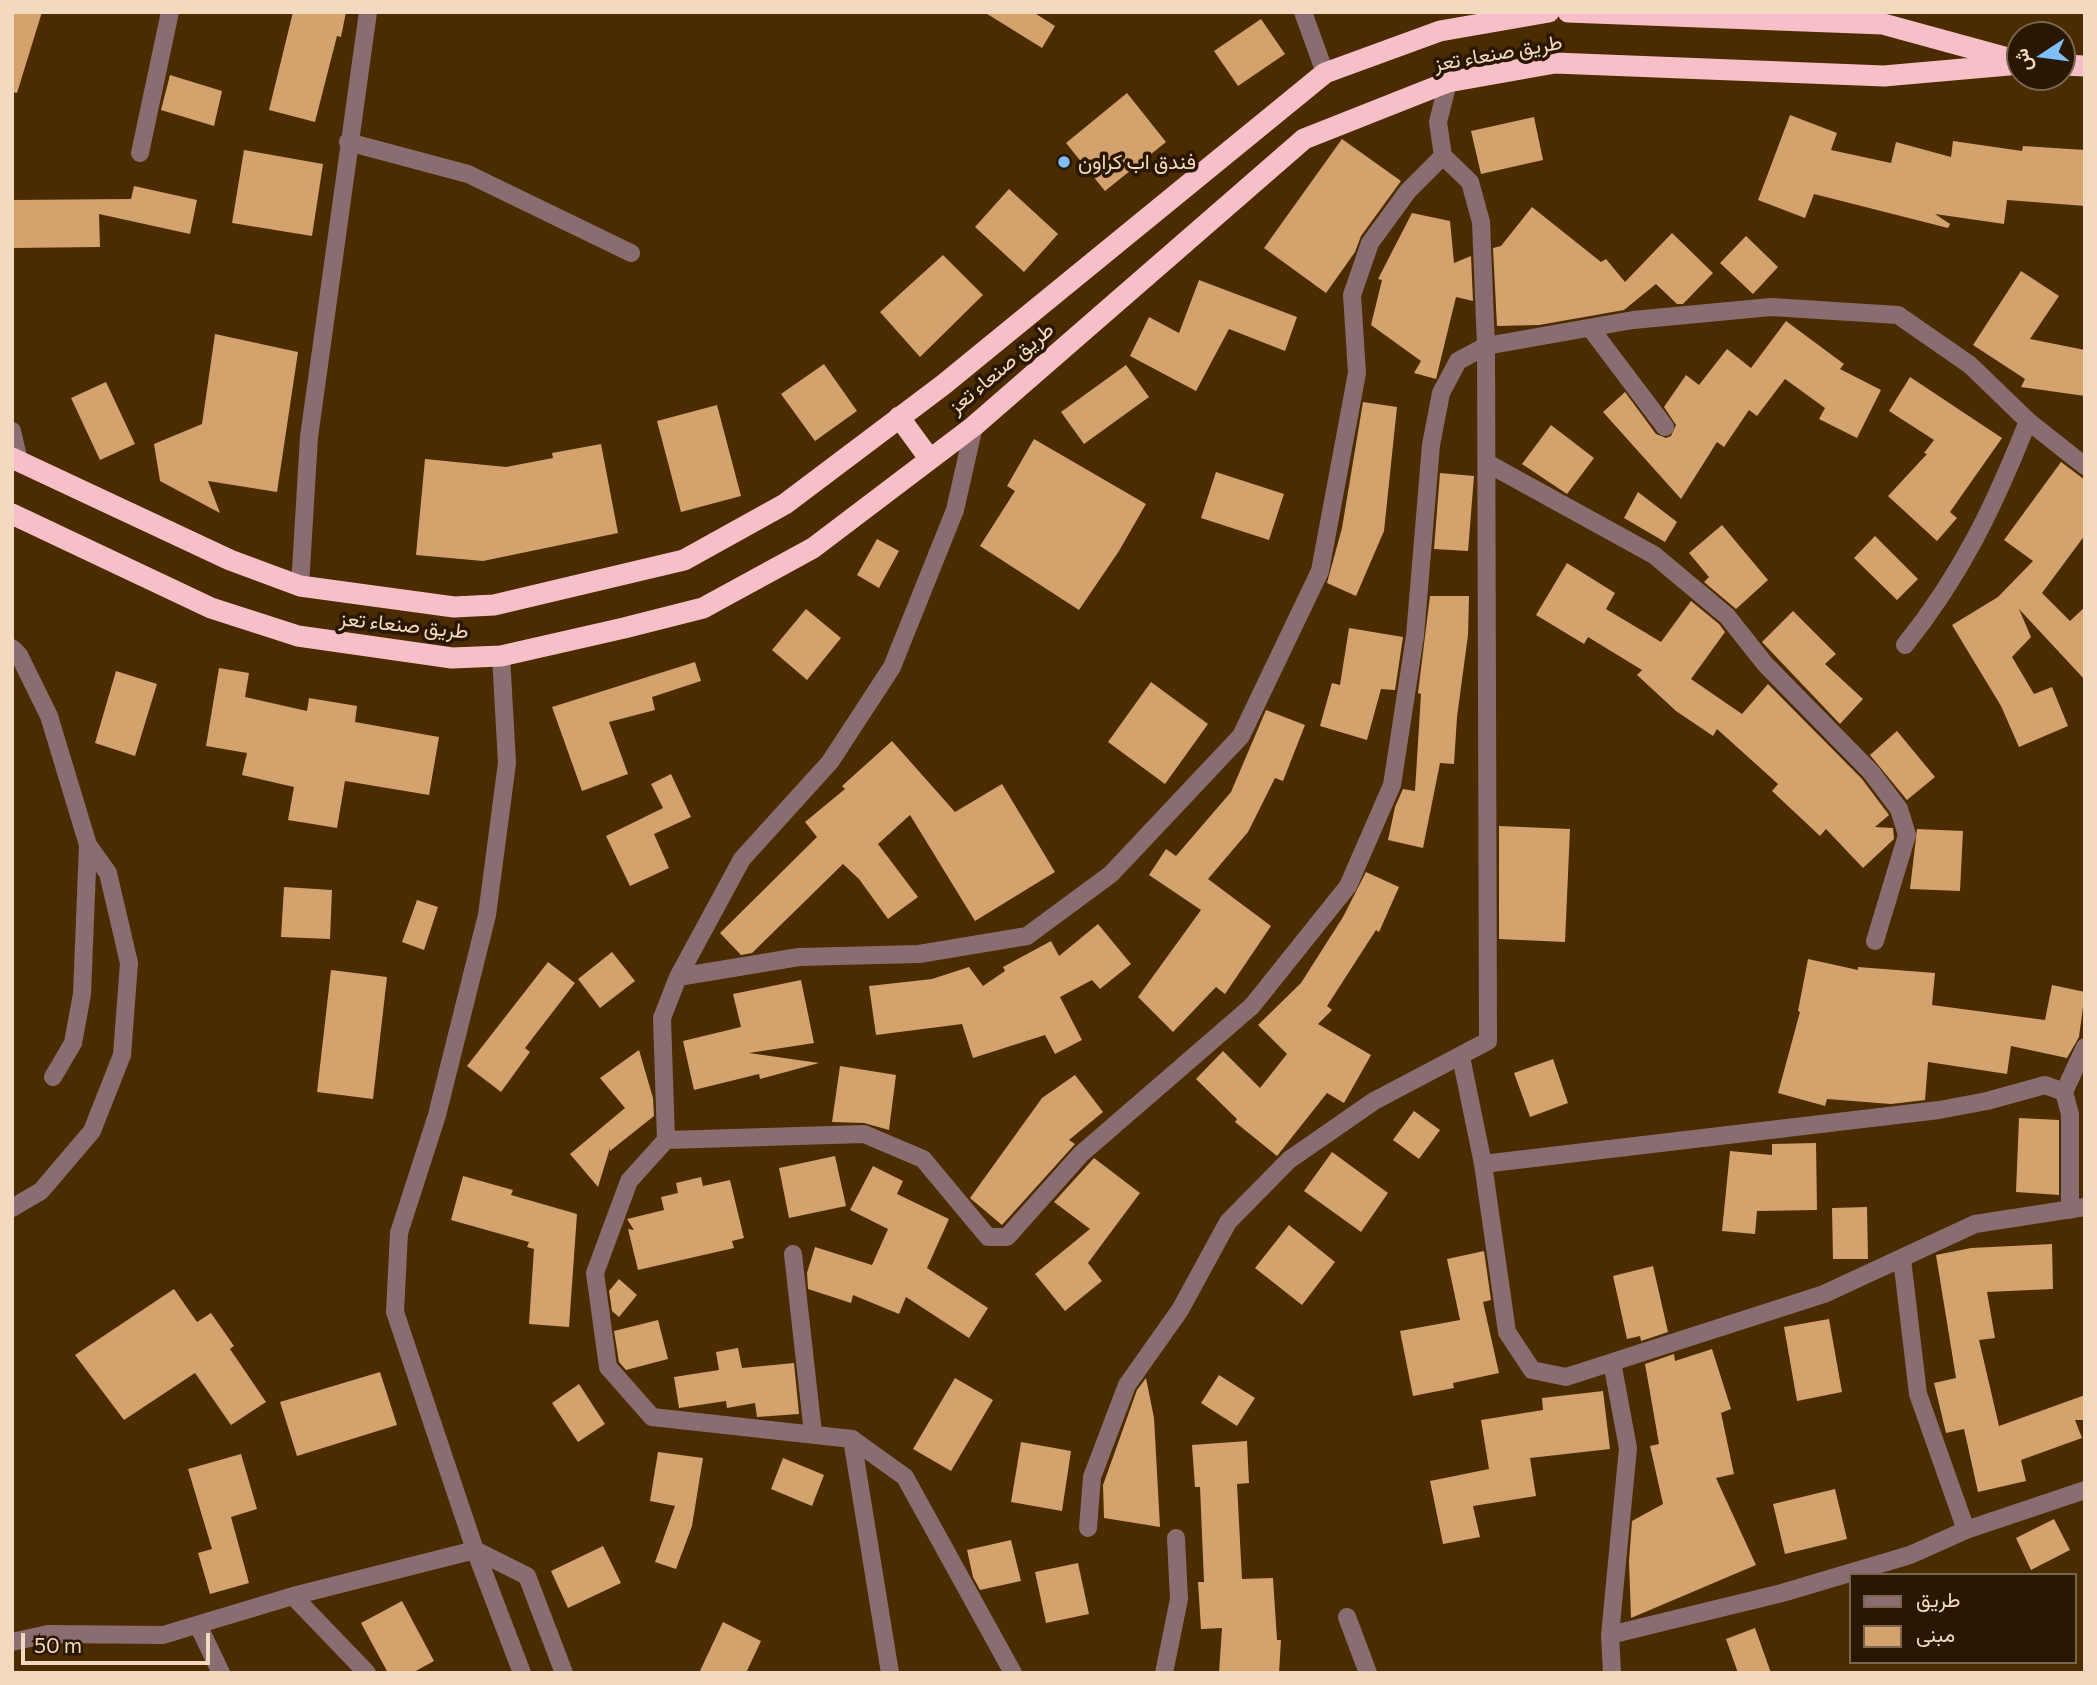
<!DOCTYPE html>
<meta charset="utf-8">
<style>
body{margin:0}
#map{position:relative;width:2097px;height:1685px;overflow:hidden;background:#4b2b00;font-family:Commissioner,Vazirmatn,sans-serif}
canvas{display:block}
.frame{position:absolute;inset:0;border:14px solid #f3d9bf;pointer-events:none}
.legend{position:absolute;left:1849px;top:1573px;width:228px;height:91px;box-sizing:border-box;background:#291702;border:2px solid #7a654e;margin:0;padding:9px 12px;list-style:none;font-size:21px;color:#f3d9bf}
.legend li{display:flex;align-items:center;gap:14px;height:35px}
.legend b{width:35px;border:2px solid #7a654e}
.north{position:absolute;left:2006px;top:21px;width:70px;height:70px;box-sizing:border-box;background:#291702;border:2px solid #7a654e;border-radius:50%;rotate:257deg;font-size:19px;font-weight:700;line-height:28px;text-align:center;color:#f3d9bf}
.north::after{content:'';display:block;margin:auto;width:24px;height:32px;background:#7ebef9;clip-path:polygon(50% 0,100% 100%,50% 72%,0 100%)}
.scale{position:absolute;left:21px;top:1633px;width:189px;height:32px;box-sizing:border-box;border:4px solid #f3d9bf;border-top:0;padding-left:9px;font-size:21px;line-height:24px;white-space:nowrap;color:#f3d9bf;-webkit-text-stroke:5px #291702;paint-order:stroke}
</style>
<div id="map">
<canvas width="2097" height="1685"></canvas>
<div class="frame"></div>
<ul class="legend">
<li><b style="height:9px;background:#896d71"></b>طريق</li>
<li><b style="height:19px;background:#d3a26d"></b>مبنى</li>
</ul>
<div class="north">ش</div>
<div class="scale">50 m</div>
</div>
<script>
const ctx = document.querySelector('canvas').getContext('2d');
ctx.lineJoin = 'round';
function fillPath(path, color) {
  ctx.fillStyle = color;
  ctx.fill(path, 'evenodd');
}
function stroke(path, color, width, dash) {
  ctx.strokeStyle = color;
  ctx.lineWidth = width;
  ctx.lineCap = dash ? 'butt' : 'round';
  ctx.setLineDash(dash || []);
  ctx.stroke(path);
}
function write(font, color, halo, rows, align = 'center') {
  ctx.font = font + ' Commissioner,Vazirmatn,sans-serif';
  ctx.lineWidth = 7;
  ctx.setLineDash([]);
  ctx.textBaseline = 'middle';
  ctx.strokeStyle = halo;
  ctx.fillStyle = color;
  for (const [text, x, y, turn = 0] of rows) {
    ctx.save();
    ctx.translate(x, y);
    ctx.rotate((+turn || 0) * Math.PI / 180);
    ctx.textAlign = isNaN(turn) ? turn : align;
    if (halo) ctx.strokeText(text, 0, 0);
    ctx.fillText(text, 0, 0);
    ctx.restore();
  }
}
const building = new Path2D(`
 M12,12H42L17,93L12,92Z
 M293,12H346L341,37L337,36L315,122L269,110Z
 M984,12H1033L1055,26L1042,48Z
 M1261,19L1285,54L1238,86L1214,51Z
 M170,75L222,91L214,126L161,110Z
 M1127,93L1166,142L1105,191L1066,143Z
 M1790,115L1837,133L1831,150L1891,163L1896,142L1951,157L1953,141L2022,151L2023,146L2085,150V206L2007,200L2004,224L1935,214L1950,224L1948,228L1814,194L1805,218L1758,200Z
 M1534,117L1543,160L1481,174L1471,131Z
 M1342,139L1401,181L1361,236L1355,252L1326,293L1264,248Z
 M244,150L323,164L312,236L232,223Z
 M134,186L197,200L190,234L99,214L100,247L12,248V200L131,199Z
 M1009,189L1058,234L1024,272L975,227Z
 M1532,207L1601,262L1606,259L1625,282L1672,233L1713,273L1683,304H1677L1656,284L1624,310L1539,325L1497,326L1493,248L1501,246Z
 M1412,213L1450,221L1454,263L1471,256L1473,301L1456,297L1436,379L1414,373L1421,361L1371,325L1382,280L1378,279Z
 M1746,236L1778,267L1753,294L1720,263Z
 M943,255L983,295L920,357L880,312Z
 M2021,271L2059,296L2030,339L2085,350V396L2021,387L2025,379L1973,345Z
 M1199,280L1297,317L1285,351L1229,329L1196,391L1130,356L1149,317L1179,333Z
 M1786,321L1844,364L1840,369L1881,390L1857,438L1819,419L1825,408L1785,379L1757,416L1749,410L1724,447L1717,442L1681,499L1603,412L1625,392L1656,434L1666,438L1671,436L1676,425L1664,407L1686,375L1699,385L1727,349L1751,368Z
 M215,334L298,352L277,492L208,481L220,513L160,481L154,444L202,424Z
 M824,364L857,411L815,441L781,394Z
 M1126,365L1149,397L1084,444L1061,412Z
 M1910,377L2002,438L1950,512L1957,518L1937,541L1888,496L1927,454L1924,453L1934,440L1889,411Z
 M106,382L135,444L100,460L71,398Z
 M1363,402L1397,407L1384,531L1356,596L1327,583L1342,528Z
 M717,405L741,496L681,512L657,421Z
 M1551,425L1594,458L1567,494L1522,464Z
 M1034,439L1146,504L1119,551L1079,610L980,546L1015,491L1007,486Z
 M601,444L618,533L483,561L416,555L425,459L506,467L553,458L552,453Z
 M2061,462L2085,480V535L2042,593L2070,621L2085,607V680L2019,609L2031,637L2012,657L2034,694L2052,687L2068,726L2019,747L2001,706L1952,625L1998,597L2033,561L2004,540Z
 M1216,472L1284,494L1269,540L1201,518Z
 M1440,473L1474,476L1468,551L1434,549Z
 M1638,492L1677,522L1665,542L1624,518Z
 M1722,525L1768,580L1736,609L1704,582L1709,577L1689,553Z
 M1875,536L1918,579L1897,600L1854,558Z
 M877,539L899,551L879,588L857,575Z
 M1567,563L1615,593L1606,609L1661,642L1691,601L1719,624L1725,632L1691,679L1742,714L1768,684L1862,779L1889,815L1875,827L1893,828L1894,839L1863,868L1826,829L1820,836L1772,791L1778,784L1717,729L1713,736L1676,711L1637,675L1642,670L1588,637L1584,644L1536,615Z
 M1430,596H1469L1468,635L1457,717L1454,764L1440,763L1423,848L1388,840L1395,807L1403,789L1415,791L1421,694L1418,693Z
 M806,609L841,638L807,680L772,650Z
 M1793,611L1836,654L1825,664L1863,699L1840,724L1762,642Z
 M1349,628L1403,637L1395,690L1381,689L1367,740L1320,726L1332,683L1340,685Z
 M695,662L701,681L652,697L655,710L609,722L628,774L582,791L552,707Z
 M219,668L249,673L245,697L307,711L309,698L357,706L355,722L439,737L429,795L345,781L337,828L288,820L294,787L242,775L247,753L206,746Z
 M116,671L157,684L135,756L95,743Z
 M1151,682L1208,724L1165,784L1108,742Z
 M1266,710L1305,725L1283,781L1275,778L1248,832L1208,879L1271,926L1225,994L1216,987L1173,1032L1138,997L1201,910L1149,875L1166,849L1176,856L1231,792Z
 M1897,731L1935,777L1907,800L1870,755Z
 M892,741L955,812L1002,784L1055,872L975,921L910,815L878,844L918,897L888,919L859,879L843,864L752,953L741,955L720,933L817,837L805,822L845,789L842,786Z
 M671,774L691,817L654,834L669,868L630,886L606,836L663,808L651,784Z
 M1499,826L1570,829L1565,942L1499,939Z
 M1917,829L1963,831L1960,891L1910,889Z
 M1366,872L1399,887L1379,932L1376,930L1327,1006L1332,1010L1318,1024L1371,1055L1344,1103L1327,1093L1277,1156L1235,1122L1237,1119L1196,1079L1223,1051L1260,1088L1287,1054L1258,1025L1301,983L1343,917Z
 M284,887L332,890L330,939L281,937Z
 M417,900L438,907L424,950L402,942Z
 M1098,924L1131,964L1100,989L1092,980L1060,997L1082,1040L1055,1054L1045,1035L973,1058L962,1024L876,1035L869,986L932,979L969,967L983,986L1005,971L1003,967L1051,941L1059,956Z
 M612,952L635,981L600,1008L578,979Z
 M1808,959L1858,970V967L1935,973L1932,1005L2045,1020L2052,985L2085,992L2079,1037L2067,1058L2011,1046L2007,1074L1928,1062L1925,1100L1891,1104L1827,1099L1825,1106L1778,1093L1800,1012L1798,1011Z
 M548,962L575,983L525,1048L530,1052L501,1092L467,1066Z
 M331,970L387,977L373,1099L317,1092Z
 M801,980L814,1043L749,1053L819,1063L760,1079L759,1074L694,1090L683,1041L741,1027L733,994Z
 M639,1050L653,1098L654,1116L610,1151V1148L598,1187L570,1154L625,1108L600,1078Z
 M1553,1059L1568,1103L1530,1117L1514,1073Z
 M840,1066L896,1075L889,1130L864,1123L832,1122Z
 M1075,1075L1103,1112L1069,1140L1075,1144L1002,1225L970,1198L1042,1098Z
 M1414,1111L1440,1130L1419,1159L1393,1140Z
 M2019,1118L2059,1120V1195L2016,1192Z
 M1816,1143L1817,1210L1757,1211L1755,1234L1722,1231L1730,1151L1772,1155V1144Z
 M1332,1152L1388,1193L1361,1232L1304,1191Z
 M835,1156L846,1206L789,1218L779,1168Z
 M1094,1158L1140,1193L1088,1263L1102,1281L1065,1311L1035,1274L1090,1229L1054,1202Z
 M873,1166L903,1181L897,1194L949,1219L927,1268L988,1308L969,1338L906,1297L899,1314L853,1295L851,1303L808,1289L807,1273L815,1247L872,1265L888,1229L850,1210Z
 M463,1176L513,1190L511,1195L577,1214L569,1327L529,1324L534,1249L527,1247L529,1242L451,1220Z
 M701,1177L703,1186L730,1180L744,1238L732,1241L734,1248L638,1270L628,1229L634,1230L627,1219L664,1210L661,1197L678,1193L676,1183Z
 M1867,1207L1868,1259H1833L1832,1208Z
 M1289,1225L1335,1262L1302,1305L1255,1268Z
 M2052,1244L2053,1289L1987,1292L1995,1338L1979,1340L1999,1426L2085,1395V1420H2075L2082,1438L2021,1460L2026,1481L1978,1492L1964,1429L1946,1433L1934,1383L1956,1378L1936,1255L1971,1248Z
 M1484,1251L1491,1300L1483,1302L1499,1373L1453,1383L1454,1388L1413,1396L1400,1331L1460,1320L1447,1259Z
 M1653,1266L1668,1332L1641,1341L1640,1336L1627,1339L1613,1276Z
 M619,1279L637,1295L619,1317L612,1311L609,1291Z
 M174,1289L197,1322L211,1313L234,1346L230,1349L266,1402L231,1425L195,1373L124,1420L75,1355Z
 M1829,1319L1842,1392L1797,1401L1784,1327Z
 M658,1320L668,1359L626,1370L619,1362L614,1331Z
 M738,1348L742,1368L794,1363L799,1414L757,1417L755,1403L727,1408L726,1401L679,1408L674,1377L719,1370L716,1352Z
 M1712,1349L1731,1409L1721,1413L1734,1474L1716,1478L1756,1565L1631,1618L1629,1561L1632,1521L1663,1504L1650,1446L1659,1444L1645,1364L1674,1354L1675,1361Z
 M380,1372L397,1425L297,1456L280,1402Z
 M1219,1375L1255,1398L1237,1426L1201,1403Z
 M955,1378L993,1400L951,1471L913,1449Z
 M1146,1378L1154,1418L1160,1527L1104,1518L1103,1485L1137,1390Z
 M579,1384L605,1424L578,1442L552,1403Z
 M1603,1391L1610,1449L1530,1458L1536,1496L1473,1506L1480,1537L1443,1544L1430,1481L1489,1469L1481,1420L1543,1410L1542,1398Z
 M1247,1441L1249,1483L1237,1484L1242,1579L1273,1578L1277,1640H1281L1279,1673H1219L1222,1628L1201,1629L1198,1582H1204L1200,1487H1195L1192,1445Z
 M1021,1442L1071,1451L1062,1511L1011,1502Z
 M658,1452L703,1458L692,1526L676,1569L655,1562L675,1506L650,1501Z
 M241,1454L257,1509L231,1517L249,1583L210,1594L198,1553L212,1549L188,1469Z
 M783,1458L824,1475L812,1506L771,1489Z
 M1835,1489L1847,1539L1785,1554L1773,1504Z
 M2054,1519L2070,1550L2031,1570L2016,1538Z
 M1011,1540L1021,1581L980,1590L973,1577L967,1550Z
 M603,1546L621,1583L568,1608L551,1571Z
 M1078,1563L1089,1614L1046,1623L1035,1572Z
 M402,1601L434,1661L412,1673H388L361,1623Z
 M723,1622L761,1641L746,1673H699Z
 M1755,1628L1771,1673H1738L1726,1639Z`);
const minor = new Path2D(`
 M1303,12L1325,73
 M348,142L468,174L631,253
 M140,153L170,12
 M1591,329L1665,427
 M12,431L19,461
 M1487,463L1654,555L1727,616L1765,664L1871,772L1899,809L1907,835L1875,941
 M300,586L309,437L368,12
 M1905,645C1962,574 1995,504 2028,421
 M12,648L19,655L49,716L88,845L108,873L129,963L122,1055L92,1131L41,1191L12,1208
 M501,656L507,763L487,915L437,1115L399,1233L395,1312L475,1550L522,1673
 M678,977L799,957L919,954L1027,936L1111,874L1241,736L1320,571L1357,373L1352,295L1370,243L1408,191L1443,156
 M1461,1057L1483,1164L1507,1332L1532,1370L1566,1377L1824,1294L1975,1224L2085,1207
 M53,1077L73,1043L82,994L88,845
 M2064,1092L2085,1047
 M666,1140L864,1134L923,1159L988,1237H1007L1081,1154L1252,1006L1348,886L1392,785L1415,636L1431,445L1441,393L1458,361L1486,346L1633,320L1771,307L1898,315L1970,365L2028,421L2085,466
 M1483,1164L1939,1110L1987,1101L2045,1085L2064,1092L2070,1114V1210
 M793,1254L813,1433
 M1902,1259L1918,1394L1966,1530
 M852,1439L905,1477L1013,1673
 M1088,1528L1092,1477L1127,1385L1180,1310L1228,1222L1289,1160L1374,1101L1488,1041L1486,346L1481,222L1470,182L1443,156L1438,122L1448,82
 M293,1596L367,1673
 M1347,1617L1368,1673
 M198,1625L221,1673
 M1610,1635L1782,1593L1910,1555L1966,1530L2085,1490
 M12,1642L48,1634L163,1635L293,1596L475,1550L527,1576L564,1673
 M890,1673L852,1439L652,1417L608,1367L595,1273L629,1181L666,1140L662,1018L678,977L742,859L830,762L892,667L955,510L974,426
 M1164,1673L1179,1599L1176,1538
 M1612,1673L1610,1635L1628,1448L1612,1362`);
const highway = new Path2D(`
 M1568,12L1883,24L2011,59
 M2062,65L2085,66
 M899,417L929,458
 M12,458L230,560L300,586L454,607L494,605L684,560L785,504L943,385L1325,73L1440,31L1549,12
 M12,514L211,608L298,636L452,658L501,656L624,628L703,608L813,548L974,426L1304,139L1448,82L1555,63L1884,76L2020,64`);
const markers = [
 [1064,162,7,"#7ebef9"]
];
const streetNames = [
 ["طريق صنعاء تعز",1498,53,-10],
 ["طريق صنعاء تعز",1001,368,-40],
 ["طريق صنعاء تعز",404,625,6]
];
const poiNames = [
 ["فندق اب كراون",1078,162]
];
fillPath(building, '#d3a26d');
stroke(minor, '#896d71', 18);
stroke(highway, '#f7c0c8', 21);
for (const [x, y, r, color] of markers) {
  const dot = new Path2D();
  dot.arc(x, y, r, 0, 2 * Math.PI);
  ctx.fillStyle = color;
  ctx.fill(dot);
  stroke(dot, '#291702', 2.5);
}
write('21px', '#f3d9bf', '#291702', streetNames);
write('21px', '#f3d9bf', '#291702', poiNames, 'left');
</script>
